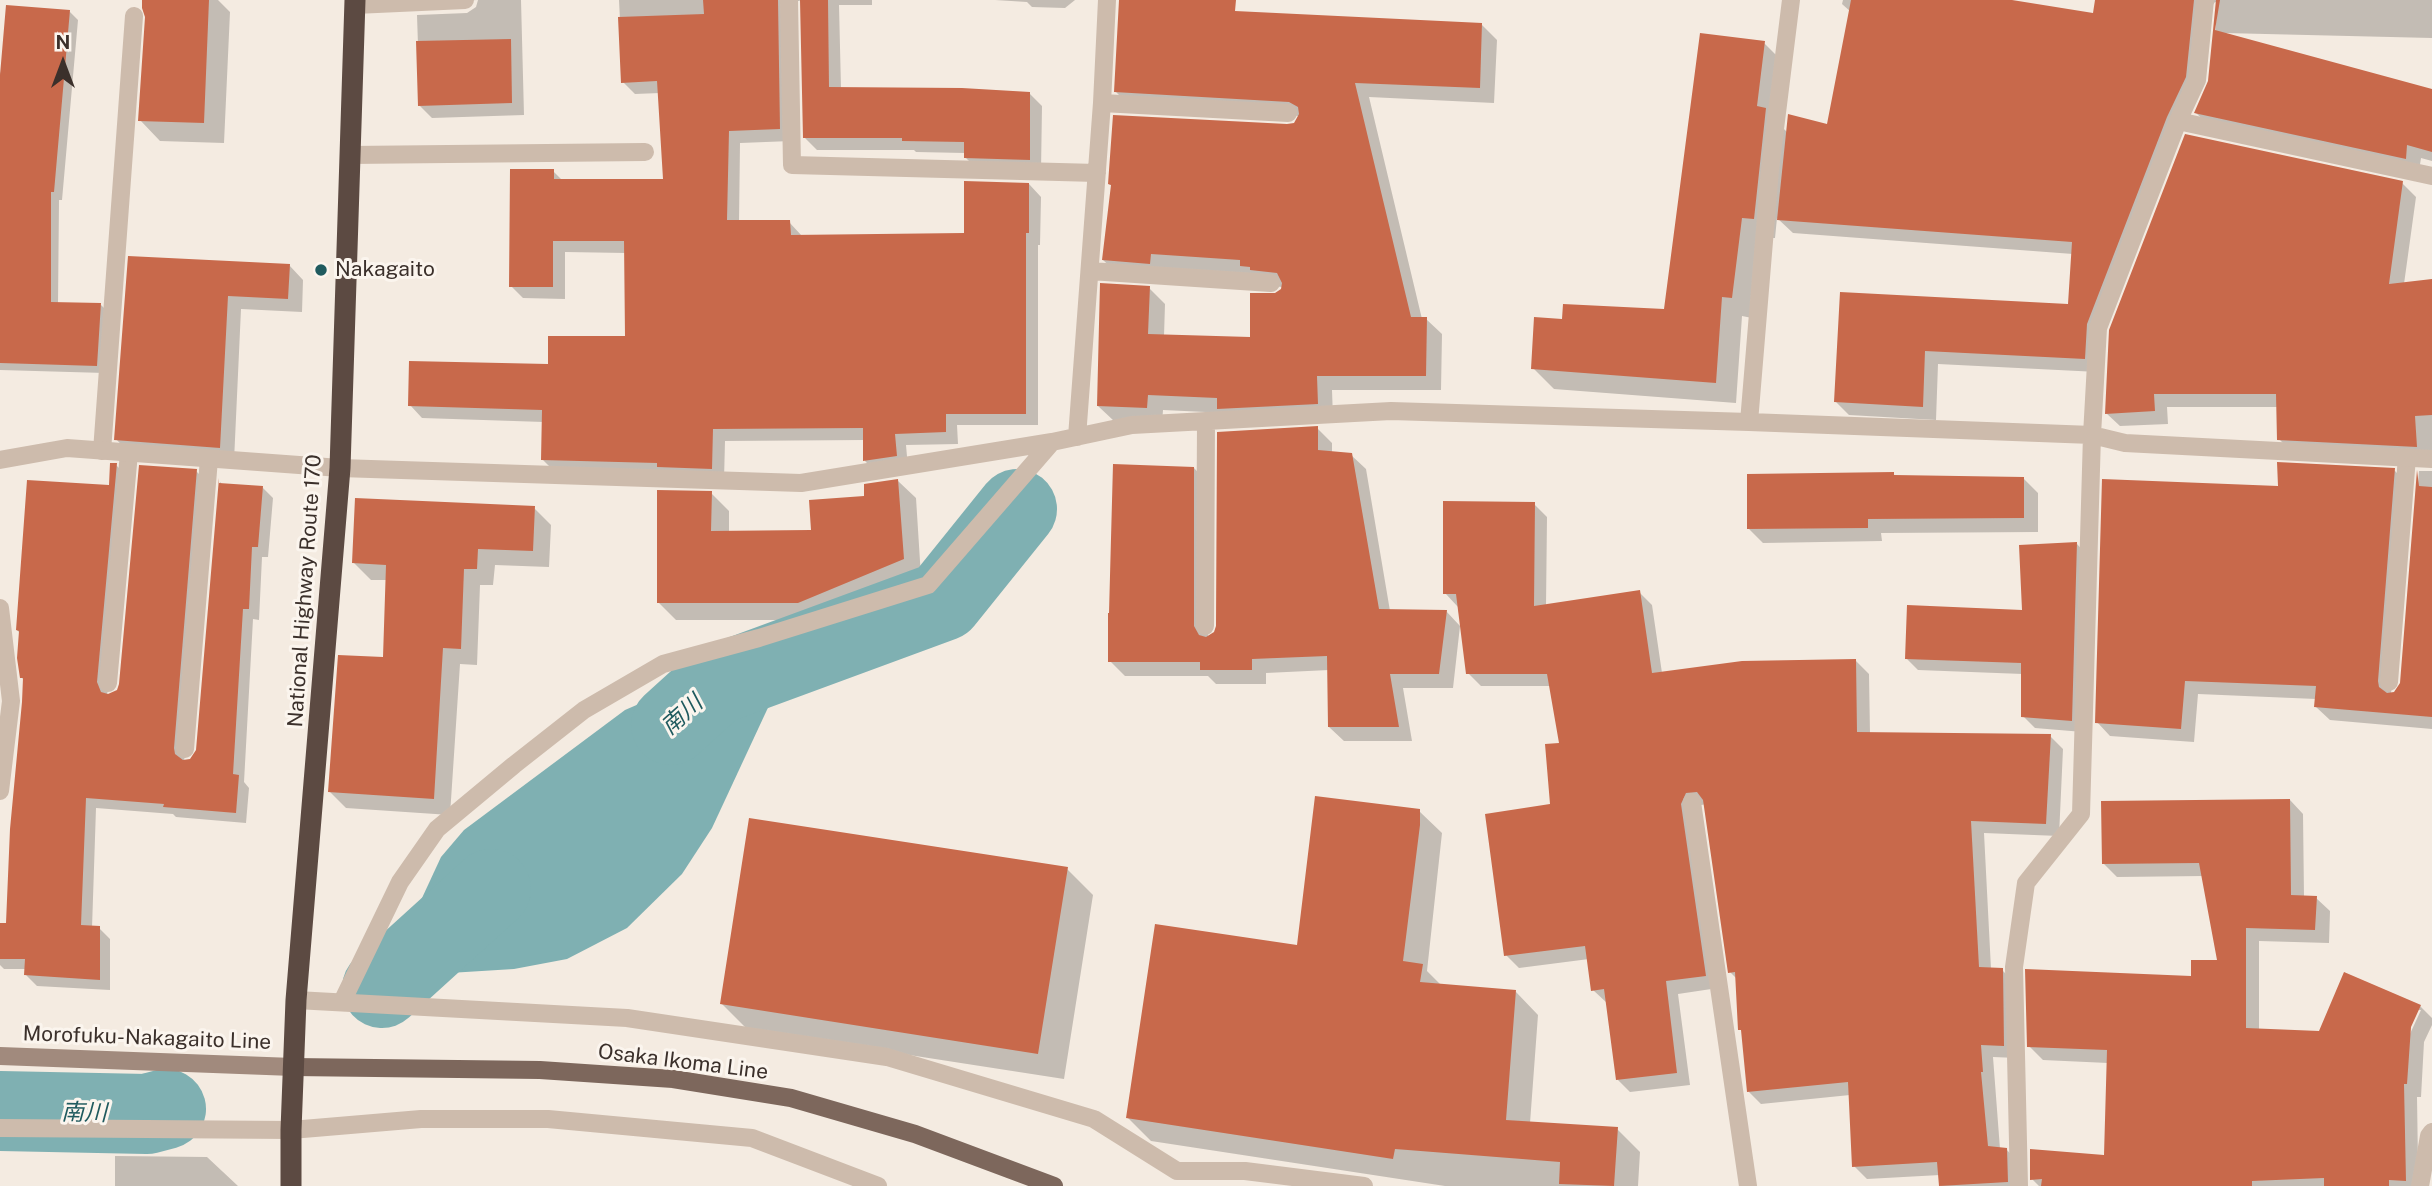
<!DOCTYPE html>
<meta charset="utf-8">
<style>
body{margin:0}
#map{position:relative;width:2432px;height:1186px;overflow:hidden;background:#f4ebe1;font-family:"Public Sans",sans-serif}
canvas{display:block}
.north{position:absolute;left:28px;top:28px;width:70px;height:70px;-webkit-text-stroke:5px #fbf5ee;paint-order:stroke;rotate:0deg;font-size:19px;font-weight:700;line-height:28px;text-align:center;color:#3b302b}
.north::after{content:'';display:block;margin:auto;width:24px;height:32px;background:#3b302b;clip-path:polygon(50% 0,100% 100%,50% 72%,0 100%)}
</style>
<div id="map">
<canvas width="2432" height="1186"></canvas>
<div class="north">N</div>
</div>
<script>
const ctx = document.querySelector('canvas').getContext('2d');
ctx.lineJoin = 'round';
function fillPath(path, color) {
  ctx.fillStyle = color;
  ctx.fill(path, 'evenodd');
}
function stroke(path, color, width, dash) {
  ctx.strokeStyle = color;
  ctx.lineWidth = width;
  ctx.lineCap = dash ? 'butt' : 'round';
  ctx.setLineDash(dash || []);
  ctx.stroke(path);
}
function write(font, color, halo, rows, align = 'center') {
  ctx.font = font + ' "Public Sans","Noto Sans JP",sans-serif';
  ctx.lineWidth = 6;
  ctx.setLineDash([]);
  ctx.textBaseline = 'middle';
  ctx.strokeStyle = halo;
  ctx.fillStyle = color;
  for (const [text, x, y, turn = 0] of rows) {
    ctx.save();
    ctx.translate(x, y);
    ctx.rotate((+turn || 0) * Math.PI / 180);
    ctx.textAlign = isNaN(turn) ? turn : align;
    if (halo) ctx.strokeText(text, 0, 0);
    ctx.fillText(text, 0, 0);
    ctx.restore();
  }
}
const water = new Path2D(`
 M752,655L779,684L712,828L682,874L627,928L567,959L514,969L417,975L397,952L441,857L464,830L625,710Z`);
const shadow = new Path2D(`
 M144,0H218L230,12L224,143L160,141L140,120L147,17Z
 M427,0H521L524,115L432,118L420,106L417,15L467,13L476,7L478,0L429,2Z
 M619,0H872V5H839L841,89L1030,94L1042,106L1041,171L978,170L965,157V153L916,152L914,150H817L805,138L802,0L795,2L791,141L740,143L739,222H789L802,236L965,235L1029,184L1041,197L1040,245H1038V425H957L958,444L906,445L908,468L877,473L865,461V440L725,441L724,480L555,472L543,460L544,422L422,418L410,405L550,366L627,338L626,253L565,252V299L523,298L511,286L553,171L563,181H665L660,93L635,94L623,82Z
 M995,0H1075L1065,8L1032,7L1027,2Z
 M1120,0H1217L1216,12L1481,24L1497,40L1494,103L1369,97L1422,319H1426L1442,334L1441,390H1332L1333,418L1163,410L1162,423L1114,421L1098,406L1149,288L1165,304L1164,336L1252,339L1276,295L1283,287L1119,275L1103,260L1112,186L1109,184L1288,126L1299,121V116L1131,107L1116,92Z
 M1843,0H2001L2094,15L2097,0H2432V38L2224,33L2432,91V161L2421,158L2419,171L2210,126L2196,113L2210,82L2218,3L2215,2L2207,13L2199,91L2100,338L2098,372L1938,364L1936,420L1849,415L1836,402L1842,294L2070,306L2073,254L1793,233L1777,218L1775,238H1763L1752,318L1742,316L1736,403L1554,389L1533,368L1563,321L1665,311L1764,43L1785,64L1777,122L1788,133L1828,126L1851,12L1842,4Z
 M69,11L78,20L62,200H59L58,304L101,305L109,313L105,373L0,370V73Z
 M2402,183L2416,197L2404,284L2432,281V460L2292,452L2279,439L2278,407H2167L2168,424L2120,426L2106,413Z
 M129,258L289,265L303,280L302,312L241,309L234,461L130,454L116,439Z
 M1317,428L1332,443V453L1351,455L1366,469L1390,611H1446L1460,626L1453,688H1403L1412,741H1344L1329,727V670L1266,673V684H1216L1208,676H1125L1110,661L1194,468L1208,483V638L1212,637Z
 M116,465L127,476L107,697L118,691L196,471L207,482L184,763L195,757L198,750L220,482L223,485L262,487L273,498L268,557H262L259,620L253,619L244,782L249,788L246,823L176,817L173,814L96,808L92,928H99L110,939V990L37,986L26,975V969H4L0,965V925H8L24,680L21,677L20,633L17,630L110,486Z
 M2394,470L2408,484L2391,694L2399,690L2402,683L2419,471H2432V729L2330,720L2316,707V699L2198,694L2194,742L2110,736L2097,722L2279,488Z
 M1893,474L1896,476L2024,479L2038,493V532L1881,533L1882,541L1763,543L1749,529Z
 M898,481L916,498L921,577L817,620H676L658,602L711,493L729,511V532H813L865,497Z
 M1534,504L1547,517L1546,606L1639,592L1652,605L1662,673L1856,661L1869,674L1870,734L2050,736L2063,749L2059,836L1984,833L1991,969L2002,970L2015,983L2017,1058L1993,1057L2000,1149H2006L2019,1163L2020,1186H1941L1940,1175L1867,1179L1854,1166L1850,1095L1761,1104L1748,1091L1743,1032L1740,1029L1737,979L1730,972L1706,804L1697,806L1718,988L1678,994L1690,1085L1630,1092L1617,1079L1607,1003L1593,990L1589,959L1519,968L1506,955L1552,806L1561,744L1551,686H1481L1468,673L1458,607L1445,593Z
 M534,508L551,525L549,567L495,565L493,585H480L477,665L460,664L450,815L346,808L329,791L385,659L388,580H371L354,563Z
 M2077,544L2088,556L2083,732L2035,728L2023,716V674L1918,670L1907,659L2023,612Z
 M2290,800L2303,814L2304,897L2316,898L2330,911L2329,943L2259,941V1030L2320,1032L2345,974L2420,1006L2432,1018V1025L2424,1042L2421,1097H2417L2418,1164L2424,1186H2039L2032,1179L2106,1157L2108,1063L2043,1060L2029,1046L2193,978L2219,961L2204,876L2117,877L2103,863ZM2417,1010H2421L2409,1036L2406,1035Z
 M1419,811L1442,833L1427,971L1442,986L1516,992L1538,1015L1530,1123L1617,1129L1640,1152L1638,1186H1445L1151,1141L1128,1118L1298,947Z
 M1067,869L1093,895L1064,1079L748,1030L722,1004Z
 M115,1156L207,1157L238,1186H115Z`);
const river = new Path2D(`
 M671,725L715,685L943,601L1017,509
 M382,988L491,889
 M0,1111L147,1114L166,1109`);
const building = new Path2D(`
 M142,0H209L204,123L138,121L145,17L142,8Z
 M703,0H778L780,129L729,131L727,220H790L791,235L964,233V181L1029,183V233H1026V414H946V432L895,434L897,456L863,461V428L713,429L712,469L657,467V463L541,460L542,410L408,406L409,361L548,364V336H625L624,241H553V287H509L510,169H554V179H663L657,81L621,83L618,17L704,14Z
 M800,0H828L829,87L962,88L1030,92V160L964,158V142L902,141V138H803Z
 M1119,0H1236L1235,11L1482,23L1480,88L1355,83L1411,317H1427L1426,376H1317L1318,404L1217,409V398L1148,395L1147,408L1097,406L1100,283L1150,286L1148,334L1250,337V293H1275L1281,289L1282,283L1277,273L1250,270V267L1240,266V260L1151,254L1150,264L1102,260L1111,185L1108,184L1113,115L1287,124L1294,123L1299,114L1298,107L1289,102L1114,92Z
 M1851,0H2012L2093,13L2095,0H2194L2186,77L2167,117L2087,324L2085,359L1925,351L1923,407L1834,402L1840,292L2068,304L2072,242L1777,220L1788,114L1827,124Z
 M2216,0H2220L2215,30L2432,89V152L2407,145L2406,159L2194,113L2208,81Z
 M6,5L70,10L54,192H51V302L101,303L97,366L0,363V75Z
 M1700,33L1765,41L1757,106L1766,108L1754,219L1742,218L1732,298L1722,297L1716,383L1531,369L1534,317L1562,319L1563,304L1664,309Z
 M511,39L512,103L418,106L416,41Z
 M2185,134L2403,181L2389,284L2432,279V415L2415,416L2417,447L2277,440L2276,394H2154L2155,411L2105,414L2109,330Z
 M128,256L290,264L288,299L228,296L220,448L114,440Z
 M1318,426V450L1352,453L1379,609L1447,610L1439,674H1390L1399,727H1328L1327,656L1252,659V670H1200V662H1108V613H1109L1113,464L1194,467V626L1199,635L1206,637L1214,632L1216,626L1217,432Z
 M2277,462L2395,468L2378,681L2379,687L2387,693L2394,692L2400,683L2417,470L2419,486L2432,487V717L2314,707L2316,686L2185,681L2181,729L2095,723L2102,479L2278,486Z
 M110,463H117L97,682L101,692L108,694L117,690L119,684L139,465L197,469L174,748L175,754L183,760L190,759L196,750L219,478V483L263,486L258,547H252L249,609H243L233,774L239,775L236,813L163,807L164,804L86,798L81,925L100,926V980L24,975L25,959H0V923H6L10,829L22,702L23,678H20L17,658L19,631L16,630L27,480L109,485Z
 M1894,472V475L2024,477V518L1868,519V528L1747,529V474Z
 M898,479L904,559L798,603H657V490L712,491L711,531L811,530L809,500L864,496V484Z
 M355,498L535,506L533,551L478,549L477,569H464L461,649L443,648L434,799L328,792L338,655L383,657L386,565L352,563Z
 M1443,501L1535,502L1534,606L1640,590L1652,673L1742,661L1856,659L1857,732L2051,734L2046,824L1971,821L1979,967L2003,968L2004,1046L1981,1045L1983,1072H1981L1988,1146L2007,1148L2008,1182L1939,1186L1937,1162L1852,1167L1848,1082L1747,1092L1741,1030H1738L1735,972L1728,973L1703,800L1697,792L1686,793L1681,804L1706,976L1666,981L1677,1073L1616,1080L1604,989L1591,991L1585,946L1504,956L1485,814L1550,804L1545,744L1559,743L1547,674H1466L1456,594H1443Z
 M2077,542L2072,721L2021,717V663L1905,659L1907,605L2022,610L2019,545Z
 M1315,796L1420,809V825L1403,961L1423,964L1420,982L1516,990L1506,1120L1618,1127L1614,1186L1559,1184L1560,1162L1395,1149L1393,1159L1126,1118L1155,924L1297,945Z
 M2290,799L2291,895L2317,896L2315,930L2246,928V1028L2319,1031L2344,972L2421,1005L2411,1027L2407,1084H2404L2406,1181L2389,1180V1186H2324V1178L2252,1181V1186H2041L2042,1179L2030,1180V1149L2104,1155L2107,1050L2027,1047L2025,969L2191,976V960H2217L2199,863L2102,864L2101,801Z
 M749,818L1068,867L1038,1054L720,1004Z`);
const lane = new Path2D(`
 M102,451L134,16
 M0,608L11,701L0,791
 M2389,682L2407,457
 M108,683L129,453
 M185,749L209,459
 M1692,802L1748,1186`);
const street = new Path2D(`
 M789,0L792,165L1097,173
 M355,5L465,0
 M1102,103L1288,113
 M2178,121L2432,176
 M350,155L645,152
 M1090,271L1271,283
 M1749,422L1770,169L1791,0
 M1077,437L1102,103L1107,0
 M0,460L67,448L340,468L801,483L1052,442L1132,425L1391,411L1749,422L2092,435L2125,443L2432,459
 M1205,626L1206,421
 M296,1000L627,1018L887,1057L1094,1119L1177,1171H1245L1364,1186
 M342,1002L400,882L437,829L514,765L584,710L663,664L759,638L928,585L1052,442
 M0,1128L291,1130L421,1119H548L752,1138L878,1186
 M2019,1186L2014,967L2026,883L2081,814L2092,435L2098,328L2178,121L2197,80L2205,0
 M2420,1186L2429,1136L2432,1132`);
const secondary = new Path2D(`
 M0,1056L293,1067`);
const primary = new Path2D(`
 M293,1067L540,1070L673,1079L791,1098L915,1134L1054,1186`);
const highway = new Path2D(`
 M291,1186V1130L296,1000L340,468L355,0`);
const markers = [
 [321,270,7,"#1f5a5e"]
];
const poiNames = [
 ["Nakagaito",335,270]
];
const streetNames = [
 ["National Highway Route 170",305,591,-86],
 ["Morofuku-Nakagaito Line",147,1038,2],
 ["Osaka Ikoma Line",683,1062,7]
];
const waterNames = [
 ["南川",682,715,-42],
 ["南川",84,1113,1]
];
fillPath(water, '#7fb0b2');
fillPath(shadow, '#0003');
stroke(river, '#7fb0b2', 80);
fillPath(building, '#c8694b');
stroke(lane, '#cdbbac', 18);
stroke(street, '#cdbbac', 18);
stroke(secondary, '#a18a7d', 18);
stroke(primary, '#7d675c', 18);
stroke(highway, '#5c4a42', 21);
for (const [x, y, r, color] of markers) {
  const dot = new Path2D();
  dot.arc(x, y, r, 0, 2 * Math.PI);
  ctx.fillStyle = color;
  ctx.fill(dot);
  stroke(dot, '#fbf5ee', 2.5);
}
write('21px', '#3b302b', '#fbf5ee', poiNames, 'left');
write('21px', '#3b302b', '#fbf5ee', streetNames);
write('italic 23px', '#1f5a5e', '#fbf5ee', waterNames);
</script>
